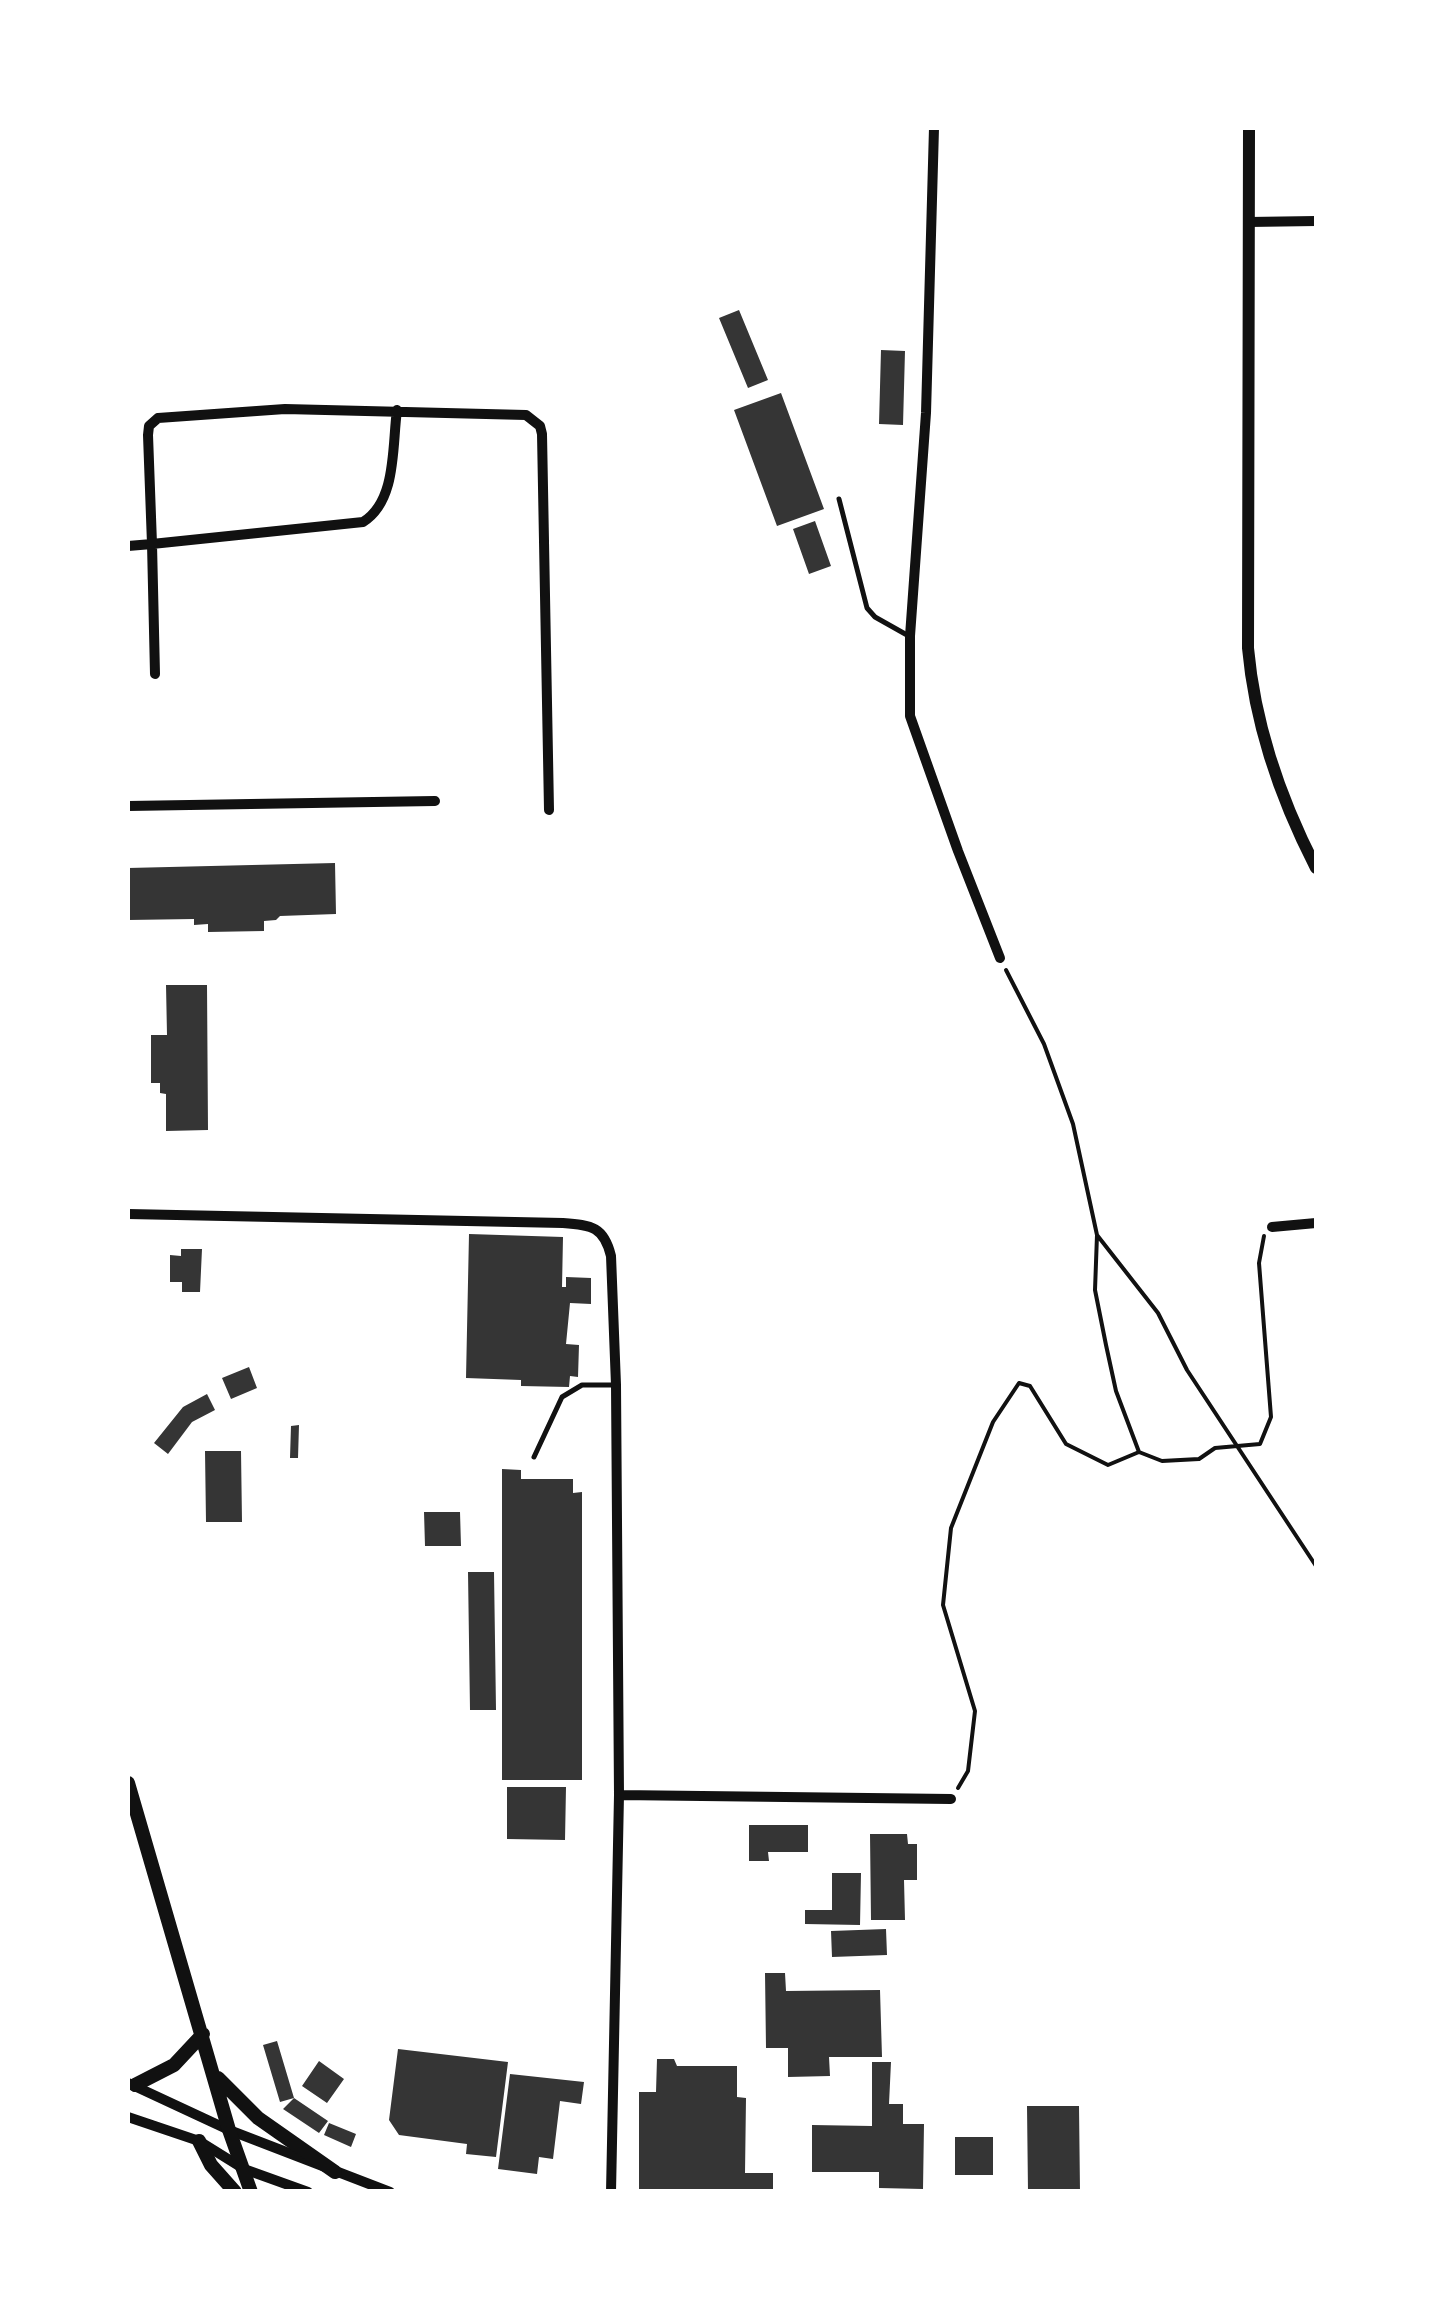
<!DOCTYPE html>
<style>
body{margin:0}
#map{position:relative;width:1444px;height:2319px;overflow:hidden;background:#fff;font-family:"DM Sans",sans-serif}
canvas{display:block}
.frame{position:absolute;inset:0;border:130px solid #fff;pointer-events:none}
</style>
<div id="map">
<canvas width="1444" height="2319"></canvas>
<div class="frame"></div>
</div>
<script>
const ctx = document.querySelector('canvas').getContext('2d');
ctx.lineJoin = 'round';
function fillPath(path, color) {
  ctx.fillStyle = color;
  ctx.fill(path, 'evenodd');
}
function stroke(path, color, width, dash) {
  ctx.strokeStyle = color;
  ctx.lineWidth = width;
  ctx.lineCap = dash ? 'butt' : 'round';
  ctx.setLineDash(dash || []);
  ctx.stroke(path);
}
const building = new Path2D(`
 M739,310L768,380L748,388L719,318Z
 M881,350L905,351L903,425L879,424Z
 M781,393L824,509L777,526L734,410Z
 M815,521L831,566L809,574L793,529Z
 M335,863L336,914L280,916L276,920L264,921V931L208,932V924L194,925V919L128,920V868Z
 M166,985H207L208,1130L166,1131V1094L160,1093V1083H151V1035H167Z
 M469,1234L563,1237L562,1287H566V1277L591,1278V1304L570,1303L566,1344L579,1345L578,1377L570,1376L569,1387L521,1386V1380L466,1378Z
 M181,1249H202L200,1292H182V1282H170V1255L181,1256Z
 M249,1367L257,1388L231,1399L222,1378Z
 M207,1394L215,1410L192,1422L168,1454L154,1443L183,1407Z
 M299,1425L298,1458H290L291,1426Z
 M205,1451H241L242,1522H206Z
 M502,1469L521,1470V1479H573V1493L582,1492V1780H502Z
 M424,1512H460L461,1546H425Z
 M468,1572H494L496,1710H470Z
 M507,1787H566L565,1840L507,1839Z
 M749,1825H808V1852H768L769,1861H749Z
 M870,1834H907L908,1844H917V1880H904L905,1920H871Z
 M832,1873H861L860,1925L805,1924V1910H832Z
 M886,1929L887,1955L832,1957L831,1931Z
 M765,1973H785L786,1991L880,1990L882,2057H829L830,2076L788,2077V2048H766Z
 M277,2041L294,2098L280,2102L263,2045Z
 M398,2049L508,2062L496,2157L466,2154L467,2144L399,2135L389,2120Z
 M657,2059H674L677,2066H737V2097L746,2098L745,2173H773V2192H639V2092H656Z
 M319,2061L344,2079L327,2103L302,2086Z
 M872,2062H891L889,2104H903V2124H924L923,2189L879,2188V2172H812V2125L872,2126Z
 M510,2074L584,2082L581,2104L560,2101L553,2159L539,2157L537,2174L498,2169Z
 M294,2098L328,2121L319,2133L283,2109Z
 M1027,2106H1079L1080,2192H1028Z
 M329,2123L356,2134L351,2147L324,2135Z
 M955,2137H993V2175H955Z`);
const path = new Path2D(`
 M1006,970L1044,1044L1073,1124L1097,1235L1158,1313L1187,1370L1316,1566
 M1097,1235L1095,1290L1106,1345L1116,1391L1139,1452L1162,1461L1199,1459L1215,1448L1260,1444L1271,1417L1259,1263L1264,1236
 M958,1788L968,1771L975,1711L943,1605L951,1528L993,1422L1019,1383L1030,1386L1066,1444L1108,1465L1139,1452`);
const service = new Path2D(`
 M839,499L867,608L875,617L907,635
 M534,1457L562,1397L582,1385H616`);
const minor = new Path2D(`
 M934,128L926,413L910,636V716L958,851L1000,958
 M1249,222L1316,221
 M128,546L152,544L148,435L149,426L158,418L285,409L526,415L540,426L542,434L549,810
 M155,674L152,544L363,522C397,501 392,446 397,410
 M128,806L435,801
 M128,1214L563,1223C592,1225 604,1227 611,1256L616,1385L619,1795L611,2192
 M1272,1227L1316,1223
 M619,1795L951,1799
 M128,2083L229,2130L390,2192
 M128,2117L199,2141L244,2169L308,2192`);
const tertiary = new Path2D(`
 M1249,128L1248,648C1255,726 1280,798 1316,868`);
const secondary = new Path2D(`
 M128,1783L229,2130L251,2192
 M218,2078L258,2118L335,2172
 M135,2085L174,2065L203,2034
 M199,2141L211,2165L235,2192`);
fillPath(building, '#353535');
stroke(path, '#111', 4);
stroke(service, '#111', 5);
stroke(minor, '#111', 10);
stroke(tertiary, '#111', 12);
stroke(secondary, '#111', 14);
</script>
